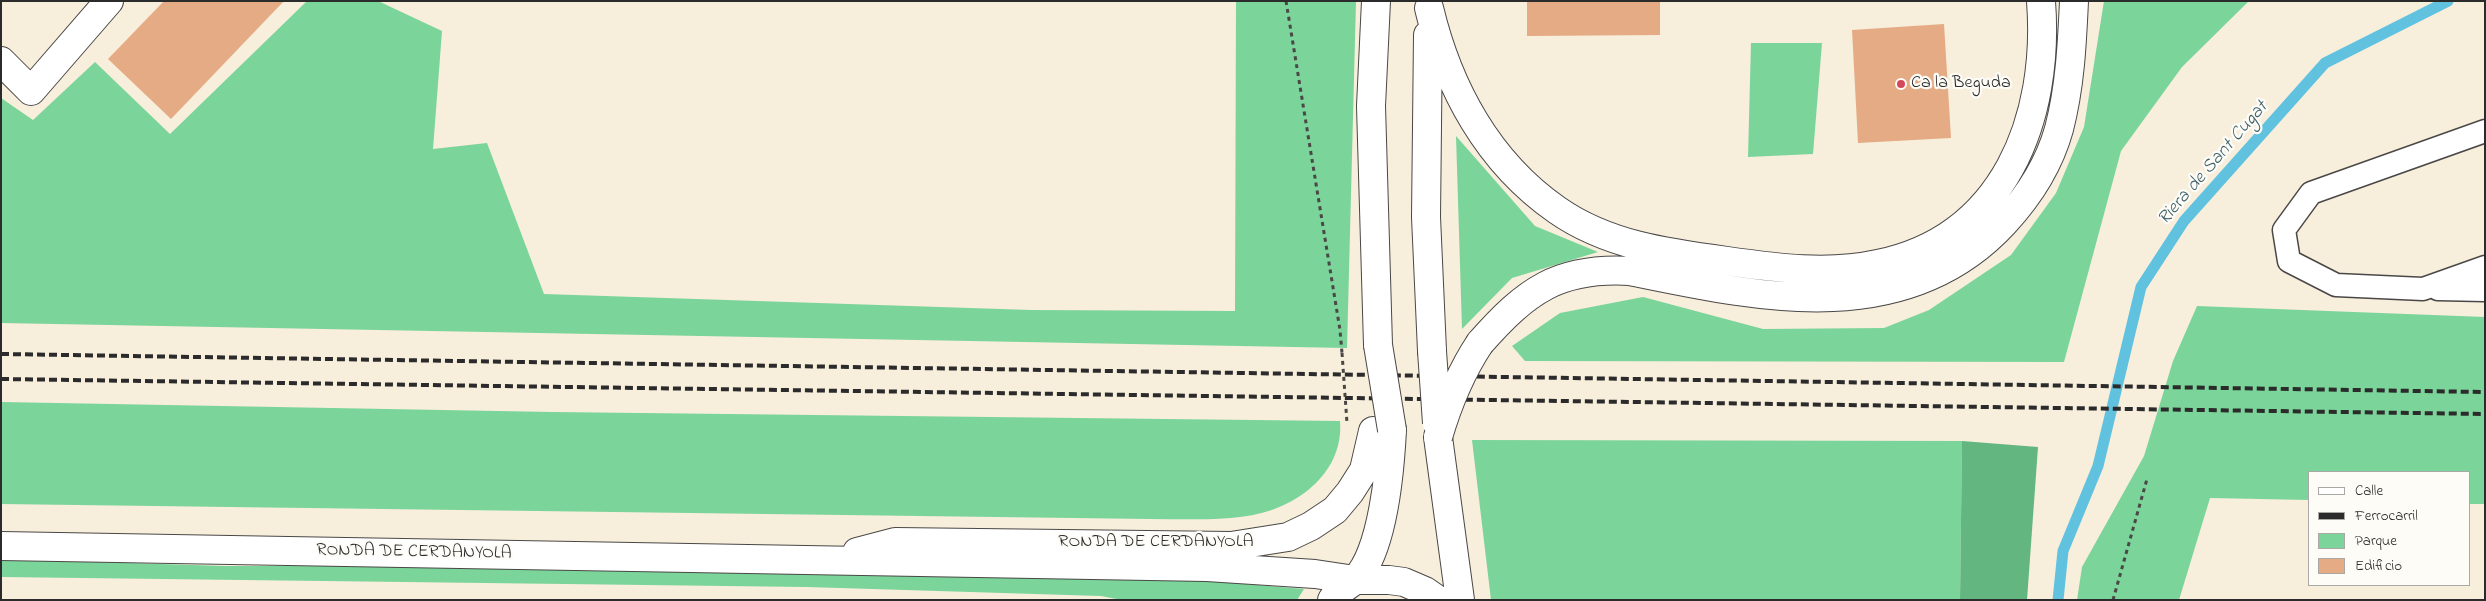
<!DOCTYPE html>
<style>
body{margin:0}
#map{position:relative;width:2486px;height:601px;overflow:hidden;background:#f7eedc;font-family:"Indie Flower",sans-serif}
canvas{display:block}
.frame{position:absolute;inset:0;border:2px solid #2b2b2b;pointer-events:none}
.legend{position:absolute;left:2308px;top:471px;width:162px;height:115px;box-sizing:border-box;background:#fdfcf7;border:1px solid #a9a8a5;margin:0;padding:6px 9px;list-style:none;font-size:15px;color:#2b2b2b}
.legend li{display:flex;align-items:center;gap:10px;height:25px}
.legend b{width:25px;border:1px solid #a9a8a5}
</style>
<div id="map">
<canvas width="2486" height="601"></canvas>
<div class="frame"></div>
<ul class="legend">
<li><b style="height:6px;background:#fff"></b>Calle</li>
<li><b style="height:6px;background:#2b2b2b"></b>Ferrocarril</li>
<li><b style="height:14px;background:#7bd499"></b>Parque</li>
<li><b style="height:14px;background:#e5ab84"></b>Edificio</li>
</ul>
</div>
<script>
const ctx = document.querySelector('canvas').getContext('2d');
ctx.lineJoin = 'round';
function fillPath(path, color) {
  ctx.fillStyle = color;
  ctx.fill(path, 'evenodd');
}
function stroke(path, color, width, dash) {
  ctx.strokeStyle = color;
  ctx.lineWidth = width;
  ctx.lineCap = dash ? 'butt' : 'round';
  ctx.setLineDash(dash || []);
  ctx.stroke(path);
}
function write(font, color, halo, rows, align = 'center') {
  ctx.font = font + ' "Indie Flower",sans-serif';
  ctx.lineWidth = 4.5;
  ctx.setLineDash([]);
  ctx.textBaseline = 'middle';
  ctx.strokeStyle = halo;
  ctx.fillStyle = color;
  for (const [text, x, y, turn = 0] of rows) {
    ctx.save();
    ctx.translate(x, y);
    ctx.rotate((+turn || 0) * Math.PI / 180);
    ctx.textAlign = isNaN(turn) ? turn : align;
    if (halo) ctx.strokeText(text, 0, 0);
    ctx.fillText(text, 0, 0);
    ctx.restore();
  }
}
const green = new Path2D(`
 M307,1H378L442,31L433,149L487,143L544,294L1031,310L1235,311L1236,1H1356L1347,348L1,323V98L33,120L95,62L170,134Z
 M2104,1H2249L2182,67L2121,151L2064,362L1525,361L1512,346L1560,313L1643,297L1763,329L1884,328L1929,310L2011,255L2056,193L2084,127Z
 M1751,43H1822L1813,154L1748,157Z
 M1456,136L1535,226L1598,252L1512,278L1462,329Z
 M2197,306L2485,317V504H2470V472H2310V500L2210,498L2179,600H2077L2082,567L2144,456L2173,361Z
 M1,402L552,412L1340,421C1344,471 1300,506 1253,515C1220,521 1184,519 1150,519L1,504Z
 M1472,440L1962,441L1960,600H1491Z
 M1,559L225,566H434L1163,577L1304,589L1297,600H1122L1101,596L807,587L1,577Z`);
const forest = new Path2D(`
 M1962,441L2038,447L2027,600H1960Z`);
const stream = new Path2D(`
 M2058,600L2063,551L2098,466L2141,287L2184,221L2325,63L2448,1`);
const building = new Path2D(`
 M164,1H284L171,119L108,59Z
 M1527,1H1660V35L1527,36Z
 M1944,24L1951,138L1858,143L1852,30Z`);
const path = new Path2D(`
 M1286,1L1340,330L1342,353
 M2113,600L2147,479`);
const lane = new Path2D(`
 M2485,131L2311,193L2284,230L2289,261L2336,285L2423,289L2485,267
 M2438,289L2485,290`);
const street = new Path2D(`
 M1,61L31,91L109,1`);
const secondary = new Path2D(`
 M1376,1L1371,106L1378,345
 M1429,8C1448,88 1488,162 1557,210C1607,245 1667,253 1727,261C1777,268 1828,275 1878,264C2005,238 2050,118 2041,1
 M1428,35L1426,217L1432,351
 M1480,343C1526,291 1558,267 1630,271C1757,297 1904,331 2004,223C2029,196 2049,165 2059,129C2070,87 2072,44 2074,1
 M1438,437L1460,600
 M1,546L1207,567L1315,574L1355,580H1389L1404,582L1425,591L1438,600
 M857,552L895,542L1231,546L1288,537L1311,526L1335,510L1350,492L1364,470L1373,431
 M1332,600C1338,590 1347,587 1355,580C1383,552 1390,469 1392,430`);
const rail = new Path2D(`
 M1,354L2485,392
 M1,379L2485,414`);
const pathBridge = new Path2D(`
 M1342,353L1347,423`);
const secondaryBridge = new Path2D(`
 M1378,345L1392,430
 M1432,351L1437,423
 M1438,437C1448,403 1460,373 1480,343`);
const markers = [
 [1901,84,5,"#d1495b"]
];
const poiNames = [
 ["Ca la Beguda",1911,84]
];
const streetNames = [
 ["RONDA DE CERDANYOLA",1156,543],
 ["RONDA DE CERDANYOLA",414,553,1]
];
const waterNames = [
 ["Riera de Sant Cugat",2214,164,-49]
];
fillPath(green, '#7bd499');
fillPath(forest, '#64b681');
stroke(stream, '#61c2df', 11);
fillPath(building, '#e5ab84');
stroke(lane, '#4a4846', 25);
stroke(street, '#4a4846', 30);
stroke(secondary, '#4a4846', 30);
stroke(path, '#4a4846', 3, [4, 4]);
stroke(lane, '#fff', 22);
stroke(street, '#fff', 28);
stroke(secondary, '#fff', 28);
stroke(rail, '#2b2b2b', 4, [8, 4]);
stroke(secondaryBridge, '#4a4846', 30, []);
stroke(pathBridge, '#4a4846', 3, [4, 4]);
stroke(secondaryBridge, '#fff', 28);
for (const [x, y, r, color] of markers) {
  const dot = new Path2D();
  dot.arc(x, y, r, 0, 2 * Math.PI);
  ctx.fillStyle = color;
  ctx.fill(dot);
  stroke(dot, '#fdfcf7', 2);
}
write('18px', '#2b2b2b', '#fdfcf7', poiNames, 'left');
write('18px', '#2b2b2b', '#fdfcf7', streetNames);
write('italic 19px', '#3e606a', '#fdfcf7', waterNames);
</script>
